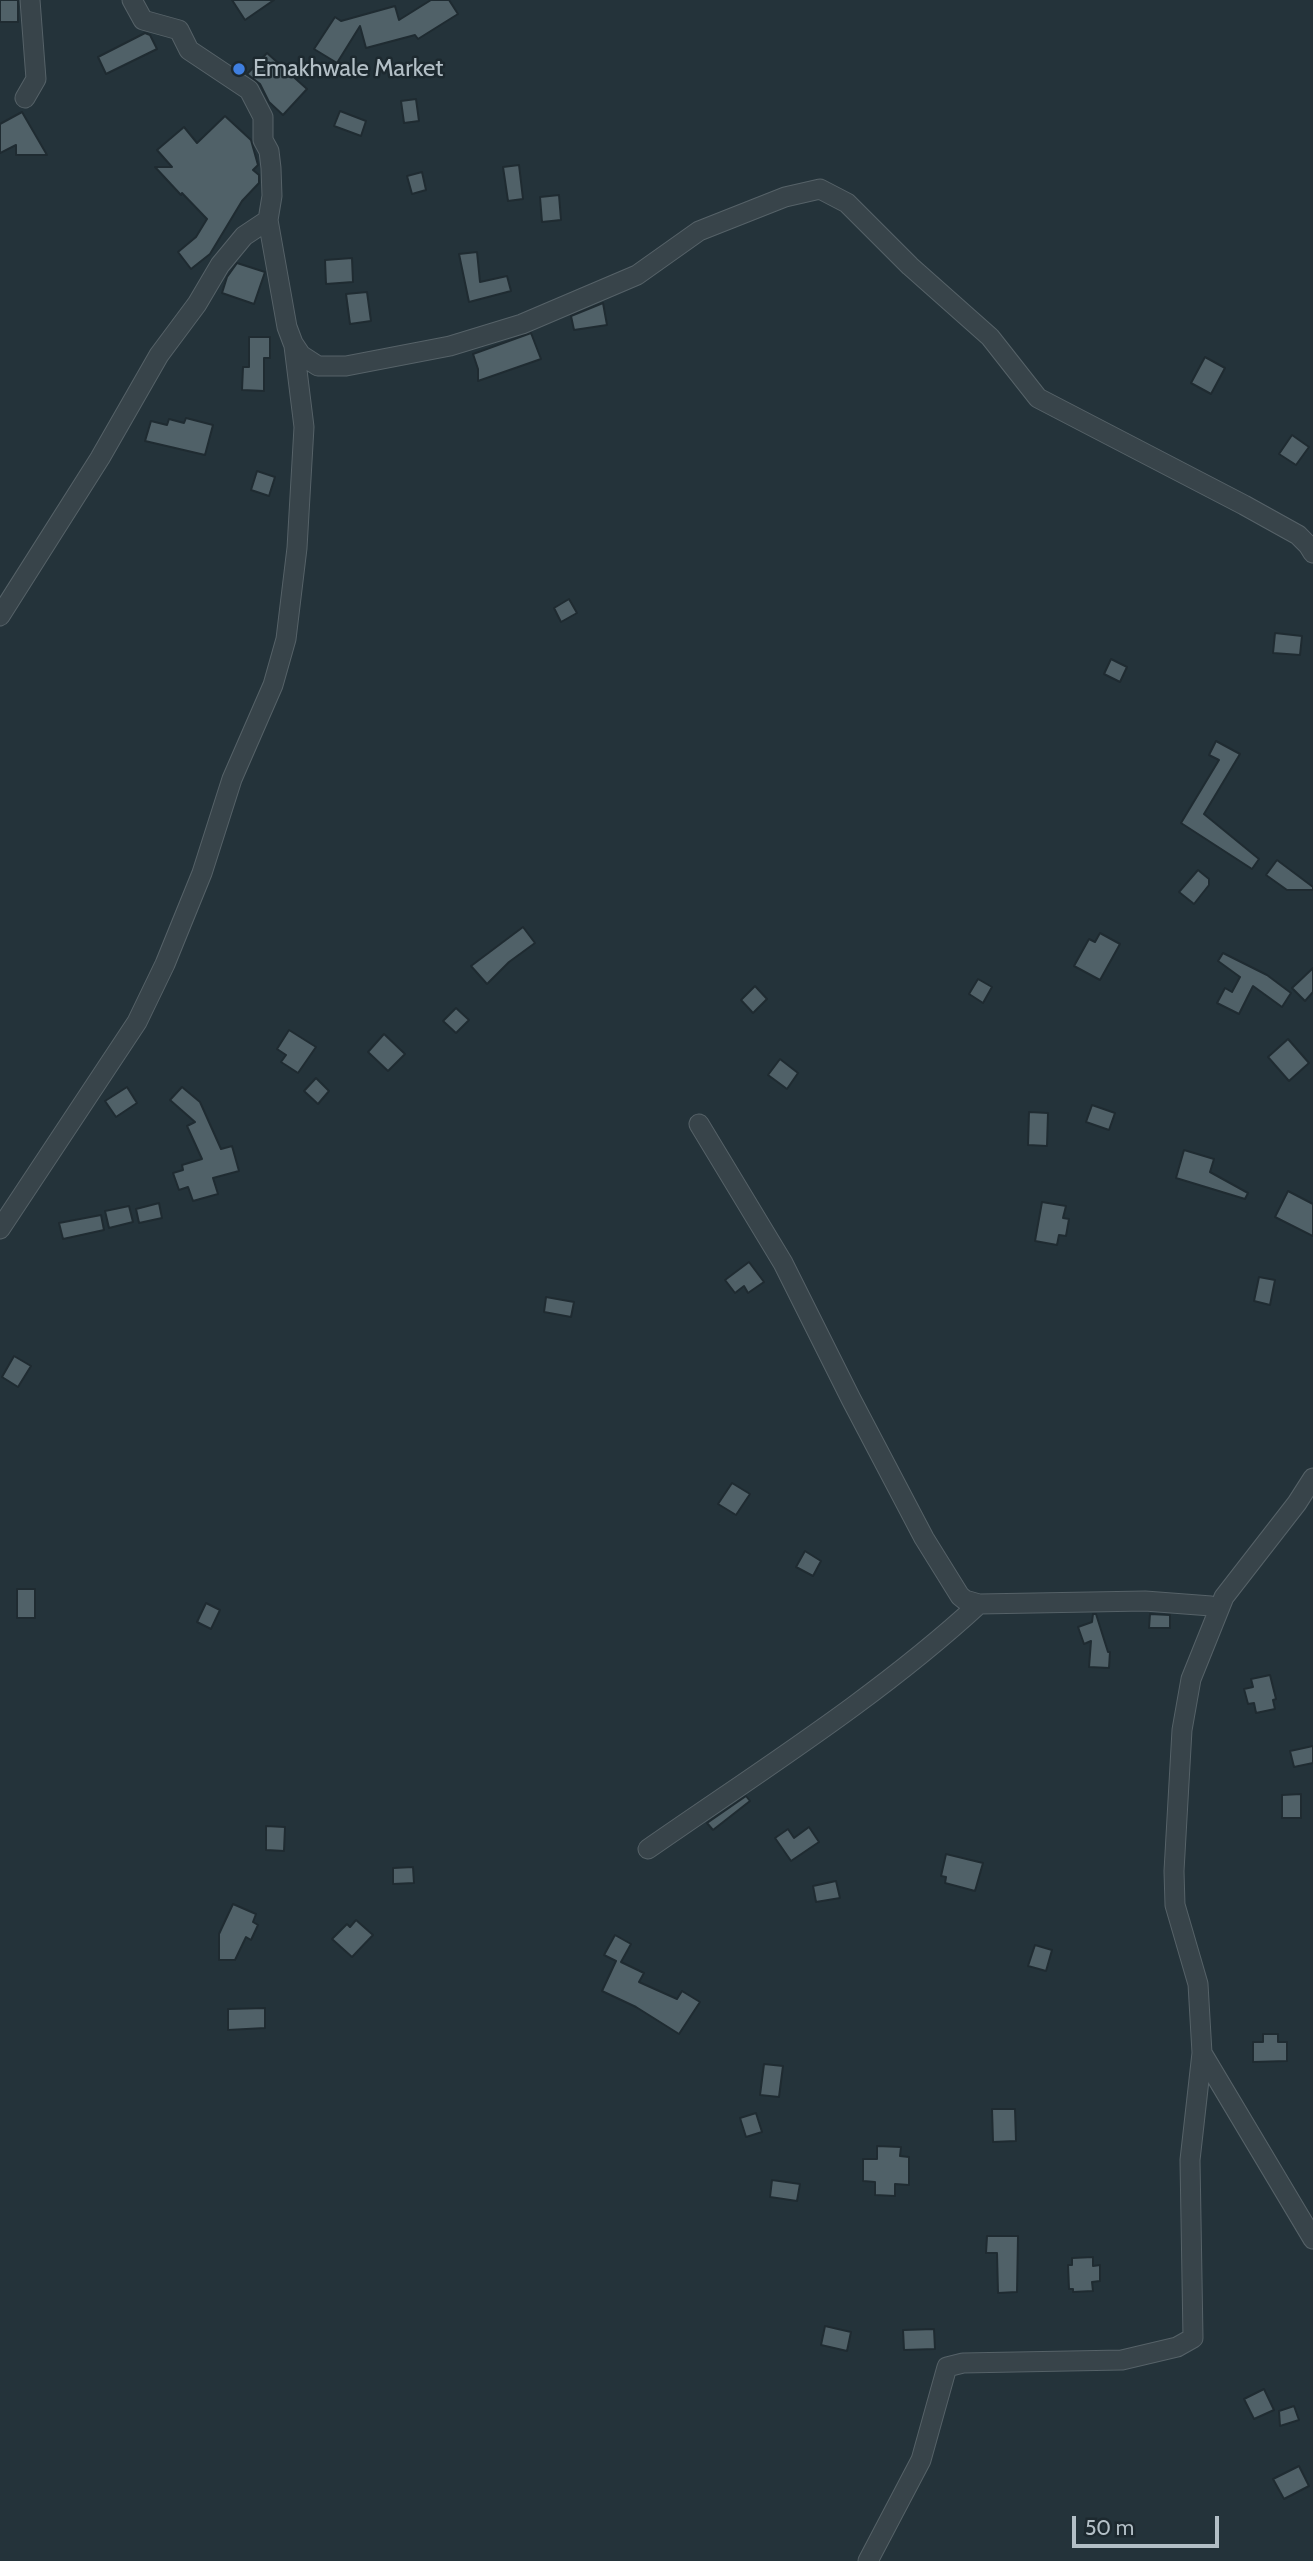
<!DOCTYPE html>
<style>
body{margin:0}
#map{position:relative;width:1313px;height:2561px;overflow:hidden;background:#24333a;font-family:Cabin,sans-serif}
canvas{display:block}
.scale{position:absolute;left:1072px;top:2516px;width:147px;height:32px;box-sizing:border-box;border:4px solid #b3bfc6;border-top:0;padding-left:9px;font-size:21px;line-height:24px;white-space:nowrap;color:#b3bfc6;-webkit-text-stroke:5px #1d292f;paint-order:stroke}
</style>
<div id="map">
<canvas width="1313" height="2561"></canvas>
<div class="scale">50 m</div>
</div>
<script>
const ctx = document.querySelector('canvas').getContext('2d');
ctx.lineJoin = 'round';
function fillPath(path, color) {
  ctx.fillStyle = color;
  ctx.fill(path, 'evenodd');
}
function stroke(path, color, width, dash) {
  ctx.strokeStyle = color;
  ctx.lineWidth = width;
  ctx.lineCap = dash ? 'butt' : 'round';
  ctx.setLineDash(dash || []);
  ctx.stroke(path);
}
function write(font, color, halo, rows, align = 'center') {
  ctx.font = font + ' Cabin,sans-serif';
  ctx.lineWidth = 5;
  ctx.setLineDash([]);
  ctx.textBaseline = 'middle';
  ctx.strokeStyle = halo;
  ctx.fillStyle = color;
  for (const [text, x, y, turn = 0] of rows) {
    ctx.save();
    ctx.translate(x, y);
    ctx.rotate((+turn || 0) * Math.PI / 180);
    ctx.textAlign = isNaN(turn) ? turn : align;
    if (halo) ctx.strokeText(text, 0, 0);
    ctx.fillText(text, 0, 0);
    ctx.restore();
  }
}
const building = new Path2D(`
 M0,0H18V22H0Z
 M232,0H274L245,20Z
 M431,0H449L458,14L418,39L415,35L366,48L360,26L337,63L314,49L335,17L341,21L395,6L399,20Z
 M145,33L150,35L157,49L106,74L98,57Z
 M267,53L307,89L283,115L269,102L260,84L247,74Z
 M416,99L419,121L404,123L401,101Z
 M340,111L366,121L361,136L334,126Z
 M22,112L47,155H16V145L0,153V124Z
 M225,116L251,140L258,165L253,170L259,175V183L242,201L210,254L191,269L178,252L196,237L207,219L182,193L181,195L155,167H172L157,150L184,127L197,143Z
 M519,165L523,199L508,201L503,167Z
 M422,172L426,190L412,194L407,176Z
 M559,195L561,220L542,222L540,197Z
 M477,252L480,282L507,276L511,291L469,302L459,254Z
 M352,258L353,282L326,284L325,260Z
 M237,263L265,272L254,304L222,293L227,277Z
 M367,292L371,321L350,324L346,294Z
 M603,303L607,325L574,330L571,316Z
 M531,333L541,359L478,381V369L473,354Z
 M249,337H270V358H264V391L242,390L243,367H249Z
 M1205,357L1225,368L1211,394L1191,383Z
 M186,418L213,425L205,455L145,441L151,421L167,425L169,419L184,423Z
 M1292,435L1309,447L1296,465L1279,454Z
 M257,471L275,477L269,496L251,490Z
 M569,599L577,613L561,622L554,608Z
 M1275,633L1302,636L1300,655L1273,653Z
 M1111,659L1127,667L1120,682L1104,674Z
 M1216,741L1240,754L1204,814L1259,859L1252,869L1181,823L1219,760L1209,755Z
 M1277,860L1313,887V890H1287L1266,875Z
 M1198,870L1209,879V885L1194,904L1179,892Z
 M523,927L535,943L509,962L487,984L471,966Z
 M1100,933L1120,944L1100,980L1074,966L1089,939L1095,942Z
 M1223,953L1267,975L1291,993L1282,1007L1253,986L1239,1014L1217,1003L1225,988L1232,992L1240,977L1218,961Z
 M1313,968V992L1305,1001L1292,988Z
 M978,979L992,987L983,1003L969,994Z
 M755,986L767,999L753,1013L741,1000Z
 M456,1008L469,1020L456,1033L443,1021Z
 M289,1030L316,1047L298,1073L281,1062L286,1055L277,1049Z
 M384,1034L405,1054L388,1071L368,1052Z
 M1288,1039L1309,1063L1289,1081L1268,1057Z
 M780,1059L798,1073L787,1089L768,1075Z
 M316,1078L329,1091L318,1104L304,1091Z
 M127,1087L137,1103L116,1117L105,1101Z
 M182,1087L200,1102L221,1149L232,1146L239,1171L213,1178L218,1194L193,1201L188,1187L179,1190L173,1173L183,1170L182,1165L202,1159L187,1126L195,1122L170,1100Z
 M1092,1105L1115,1113L1109,1130L1086,1122Z
 M1029,1112L1048,1113L1047,1146L1028,1145Z
 M1184,1150L1214,1159L1210,1172L1248,1193L1245,1199L1176,1178Z
 M1288,1191L1313,1204V1236L1275,1217Z
 M1042,1202L1066,1206L1063,1218L1069,1219L1066,1236L1059,1235L1057,1245L1035,1241Z
 M159,1203L162,1218L139,1223L136,1209Z
 M129,1206L133,1222L109,1228L105,1211Z
 M101,1215L104,1230L63,1239L59,1223Z
 M749,1262L764,1282L748,1293L744,1286L735,1293L725,1280Z
 M1259,1277L1275,1280L1270,1305L1254,1301Z
 M546,1297L574,1302L571,1317L544,1312Z
 M14,1356L31,1366L18,1387L2,1377Z
 M732,1483L750,1494L736,1515L718,1504Z
 M805,1551L821,1561L813,1576L796,1567Z
 M17,1589H35V1618H17Z
 M206,1603L220,1610L211,1629L197,1622Z
 M1093,1614H1096L1108,1652H1110L1109,1668L1089,1667L1091,1641L1084,1644L1078,1627L1092,1622Z
 M1150,1614L1170,1615V1628H1149Z
 M1270,1675L1276,1699L1273,1700L1275,1709L1256,1713L1254,1703L1248,1704L1244,1689L1253,1687L1251,1679Z
 M1313,1746V1763L1294,1767L1290,1751Z
 M1301,1794V1818H1282V1795Z
 M746,1796L750,1801L713,1830L707,1823Z
 M266,1826L285,1827L284,1851L266,1850Z
 M809,1827L819,1842L791,1861L775,1838L788,1829L794,1838Z
 M946,1854L983,1863L975,1891L945,1883L946,1877L941,1876Z
 M413,1867L414,1883L393,1884V1868Z
 M836,1881L840,1898L816,1902L813,1886Z
 M233,1904L256,1914L253,1922L258,1925L251,1940L246,1937L235,1960H219V1934Z
 M356,1920L373,1935L352,1957L332,1939L347,1924L350,1927Z
 M615,1935L631,1944L621,1962L644,1973L639,1982L677,1999L682,1991L700,2002L679,2034L636,2007L602,1991L616,1961L604,1955Z
 M1035,1945L1052,1950L1046,1971L1028,1966Z
 M265,2008V2028L228,2030V2009Z
 M1263,2034H1278V2042H1287V2061L1253,2062V2042H1263Z
 M764,2064L783,2066L779,2097L760,2095Z
 M992,2109H1015L1016,2141L993,2142Z
 M756,2113L762,2132L746,2137L740,2118Z
 M877,2146L901,2147L900,2156L909,2157V2185L895,2184V2196L875,2195V2182L863,2181V2159H877Z
 M772,2180L800,2184L797,2201L770,2197Z
 M987,2236H1018L1017,2292L998,2293L997,2253H986Z
 M1093,2257V2266L1100,2265V2281L1092,2282L1093,2291L1073,2292V2289H1069L1068,2265H1072V2258Z
 M825,2326L851,2332L847,2351L821,2345Z
 M934,2329L935,2349L904,2350L903,2330Z
 M1264,2389L1274,2410L1254,2419L1244,2399Z
 M1294,2406L1299,2420L1280,2426L1279,2411Z
 M1299,2466L1309,2486L1284,2499L1273,2479Z`);
const street = new Path2D(`
 M132,0L143,20L179,30L189,50L249,90L263,117V140L269,151L271,168L272,196L268,220L287,327L293,343L301,355L318,366H346L450,346L522,324L637,275L699,231L785,197L820,189L847,203L910,266L990,337L1038,398L1244,505L1298,535L1308,545L1313,553
 M25,98L36,79L30,0
 M0,616L100,458L159,355L197,304L220,265L244,236L268,220
 M699,1124L783,1263L851,1399L924,1538L960,1596L965,1600L979,1604L1145,1601L1211,1606L1218,1612
 M0,1229L137,1022L165,964L202,873L232,779L273,685L286,639L297,548L304,427L294,346
 M648,1849C760,1771 878,1697 979,1604
 M1202,2053L1313,2239
 M868,2561L921,2460L947,2367L963,2363L1122,2360L1177,2347L1193,2338L1190,2160L1202,2053L1198,1984L1175,1905L1174,1871L1182,1730L1191,1679L1224,1597L1297,1503L1313,1478`);
const markers = [
 [239,69,7,"#3f7fe0"]
];
const poiNames = [
 ["Emakhwale Market",253,69]
];
fillPath(building, '#506168');
stroke(building, '#1f2b31', 2);
stroke(street, '#566268', 21);
stroke(street, '#38444a', 19);
for (const [x, y, r, color] of markers) {
  const dot = new Path2D();
  dot.arc(x, y, r, 0, 2 * Math.PI);
  ctx.fillStyle = color;
  ctx.fill(dot);
  stroke(dot, '#1d292f', 2.5);
}
write('24px', '#b3bfc6', '#1d292f', poiNames, 'left');
</script>
